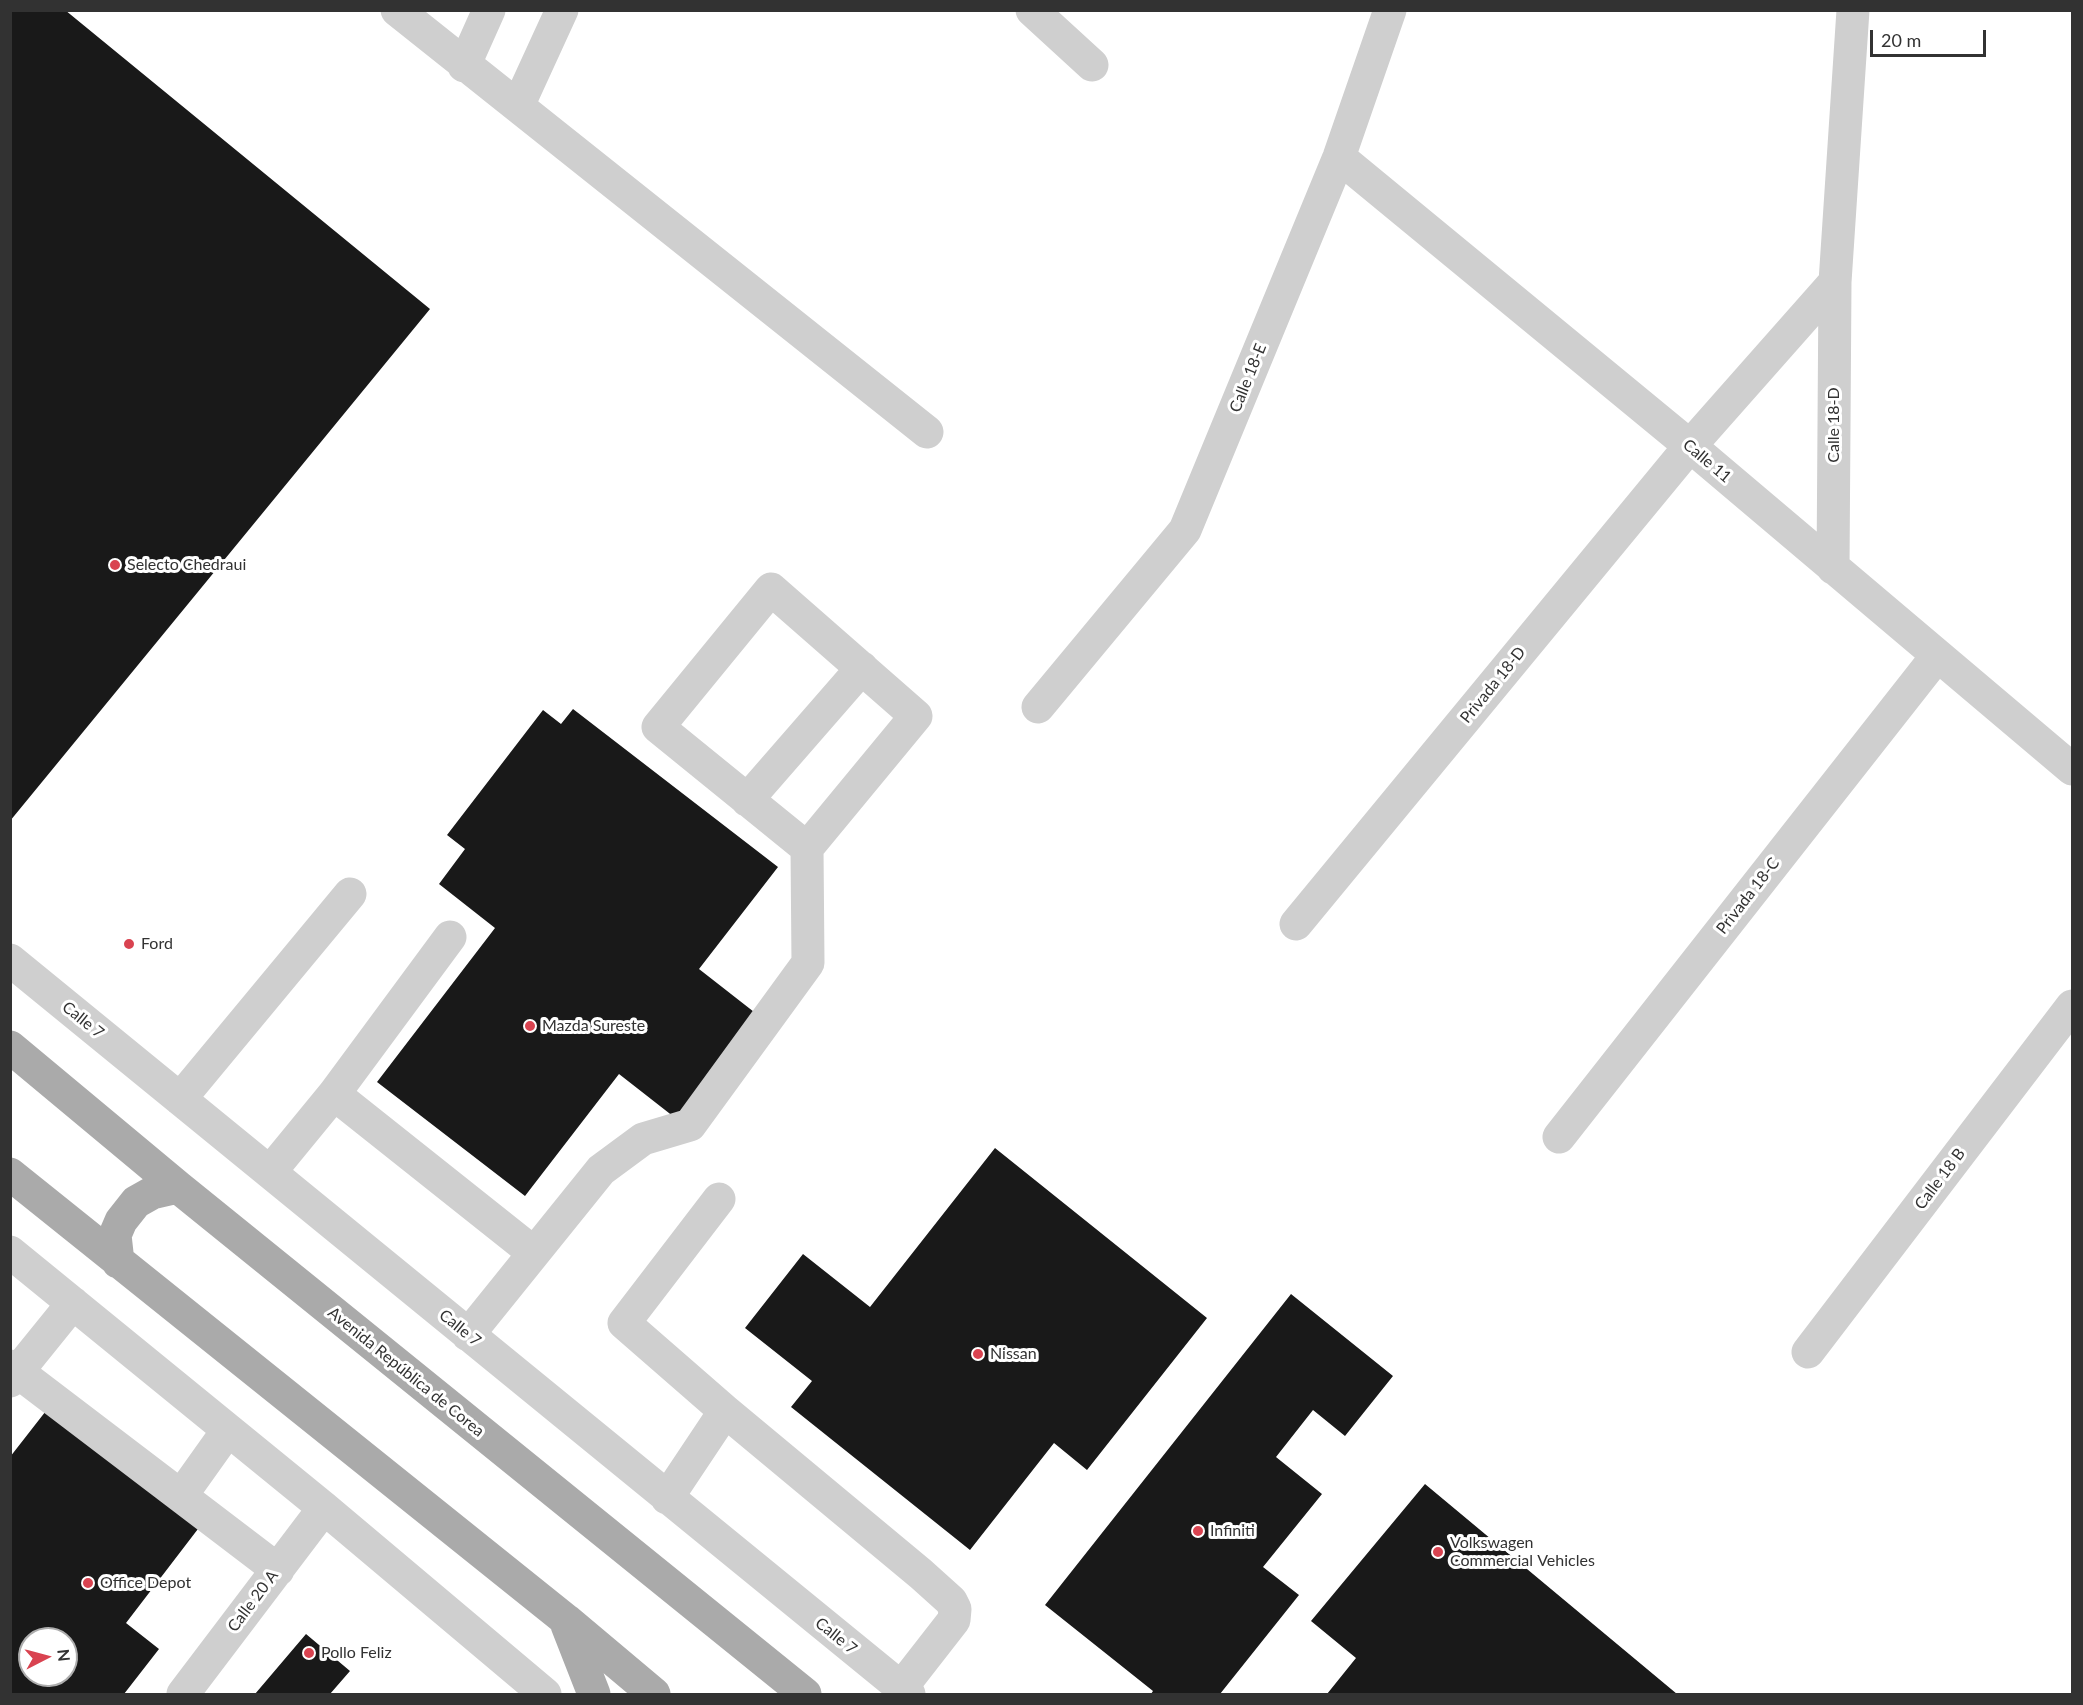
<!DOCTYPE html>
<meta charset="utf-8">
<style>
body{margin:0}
#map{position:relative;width:2083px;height:1705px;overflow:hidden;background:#fff;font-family:Lato,sans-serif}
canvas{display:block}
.frame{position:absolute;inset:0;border:12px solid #323232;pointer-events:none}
.north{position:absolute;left:18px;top:1627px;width:60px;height:60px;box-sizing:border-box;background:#fff;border:2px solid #adadad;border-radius:50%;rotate:84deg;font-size:16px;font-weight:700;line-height:24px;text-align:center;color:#323232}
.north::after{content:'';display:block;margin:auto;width:21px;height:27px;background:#d94350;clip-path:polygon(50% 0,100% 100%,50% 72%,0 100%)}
.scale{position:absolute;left:1870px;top:30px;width:116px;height:27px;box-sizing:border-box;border:3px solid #323232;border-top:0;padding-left:8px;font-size:18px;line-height:21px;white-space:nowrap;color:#323232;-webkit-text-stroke:4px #fff;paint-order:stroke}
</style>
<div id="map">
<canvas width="2083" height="1705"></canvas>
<div class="frame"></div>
<div class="north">N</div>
<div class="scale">20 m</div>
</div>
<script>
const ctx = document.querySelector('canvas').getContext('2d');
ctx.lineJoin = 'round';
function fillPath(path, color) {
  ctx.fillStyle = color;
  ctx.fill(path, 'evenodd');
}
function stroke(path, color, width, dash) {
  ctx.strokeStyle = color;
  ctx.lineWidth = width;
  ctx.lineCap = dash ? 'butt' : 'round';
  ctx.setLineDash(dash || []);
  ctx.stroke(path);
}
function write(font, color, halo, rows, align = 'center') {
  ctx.font = font + ' Lato,sans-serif';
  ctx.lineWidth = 6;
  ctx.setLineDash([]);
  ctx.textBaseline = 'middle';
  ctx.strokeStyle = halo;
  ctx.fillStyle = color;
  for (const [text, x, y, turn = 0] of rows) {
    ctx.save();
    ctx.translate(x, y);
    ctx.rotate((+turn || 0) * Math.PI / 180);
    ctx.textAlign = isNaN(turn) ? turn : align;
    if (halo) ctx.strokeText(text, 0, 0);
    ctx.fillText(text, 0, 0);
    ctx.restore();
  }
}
const building = new Path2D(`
 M10,10H65L430,309L10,821Z
 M573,709L778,867L699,969L763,1019L683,1124L619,1074L525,1196L377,1082L495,928L439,884L465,849L447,835L543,710L561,724Z
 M995,1148L1207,1318L1087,1470L1054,1443L970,1550L791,1407L812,1381L745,1328L803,1254L870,1307Z
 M1291,1294L1393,1376L1345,1436L1313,1410L1276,1457L1322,1494L1263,1567L1299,1595L1220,1694H1151L1153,1691L1045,1605Z
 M49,1407L201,1525L126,1623L159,1649L124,1694L10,1693V1457ZM30,1639H66V1675H30Z
 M1425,1484L1677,1694H1327L1356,1658L1311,1621Z
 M306,1634L350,1671L330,1694H255Z`);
const minor = new Path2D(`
 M397,10L927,432
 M1032,10L1092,65
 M464,66L489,10
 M518,106L562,10
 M1339,157L1690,446L2072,769
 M1833,568L1835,282L1853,10
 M1038,707L1185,530L1339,157L1390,10
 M747,800L862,668
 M1296,924L1690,446L1835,282
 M10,960L909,1694
 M334,1094L534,1253
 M180,1099L350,894
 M1559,1137L1937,656
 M270,1172L334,1094L450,937
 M719,1199L624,1323L725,1411
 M10,1252L324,1508L545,1694
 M468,1335L601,1170L643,1139L690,1125L808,963L807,848L916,716L771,589L658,727L807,848
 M1808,1352L2072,1006
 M10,1366L278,1570
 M10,1381L73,1303
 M181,1496L228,1430
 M667,1498L725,1411L921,1574L951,1601L955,1609L954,1620L901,1688
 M183,1694L324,1508`);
const major = new Path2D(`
 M10,1047L178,1187L805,1694
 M10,1174L566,1620L654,1694
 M118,1262L115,1235L121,1221L136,1202L152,1193L178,1187
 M567,1625L594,1694`);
const markers = [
 [115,565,6,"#d94350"],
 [129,944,6,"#d94350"],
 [530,1026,6,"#d94350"],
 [978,1354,6,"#d94350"],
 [1198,1531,6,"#d94350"],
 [1438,1552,6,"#d94350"],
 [88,1583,6,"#d94350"],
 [309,1653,6,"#d94350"]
];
const streetNames = [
 ["Calle 18-E",1248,378,-68],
 ["Calle 18-D",1834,425,-90],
 ["Calle 11",1707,461,40],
 ["Privada 18-D",1493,685,-51],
 ["Privada 18-C",1748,896,-52],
 ["Calle 7",83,1020,39],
 ["Calle 18 B",1940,1179,-53],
 ["Calle 7",460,1328,39],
 ["Avenida República de Corea",406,1372,39],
 ["Calle 20 A",253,1601,-53],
 ["Calle 7",836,1636,39]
];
const poiNames = [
 ["Selecto Chedraui",127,565],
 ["Ford",141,944],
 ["Mazda Sureste",542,1026],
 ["Nissan",990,1354],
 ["Infiniti",1210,1531],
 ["Volkswagen",1450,1543],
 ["Commercial Vehicles",1450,1561],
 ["Office Depot",100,1583],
 ["Pollo Feliz",321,1653]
];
fillPath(building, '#191919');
stroke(minor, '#cfcfcf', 33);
stroke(major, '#aaa', 33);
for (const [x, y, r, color] of markers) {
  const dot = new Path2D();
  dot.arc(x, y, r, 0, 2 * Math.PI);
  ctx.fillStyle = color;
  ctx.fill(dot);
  stroke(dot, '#fff', 2);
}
write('16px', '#323232', '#fff', streetNames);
write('16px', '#323232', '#fff', poiNames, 'left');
</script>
